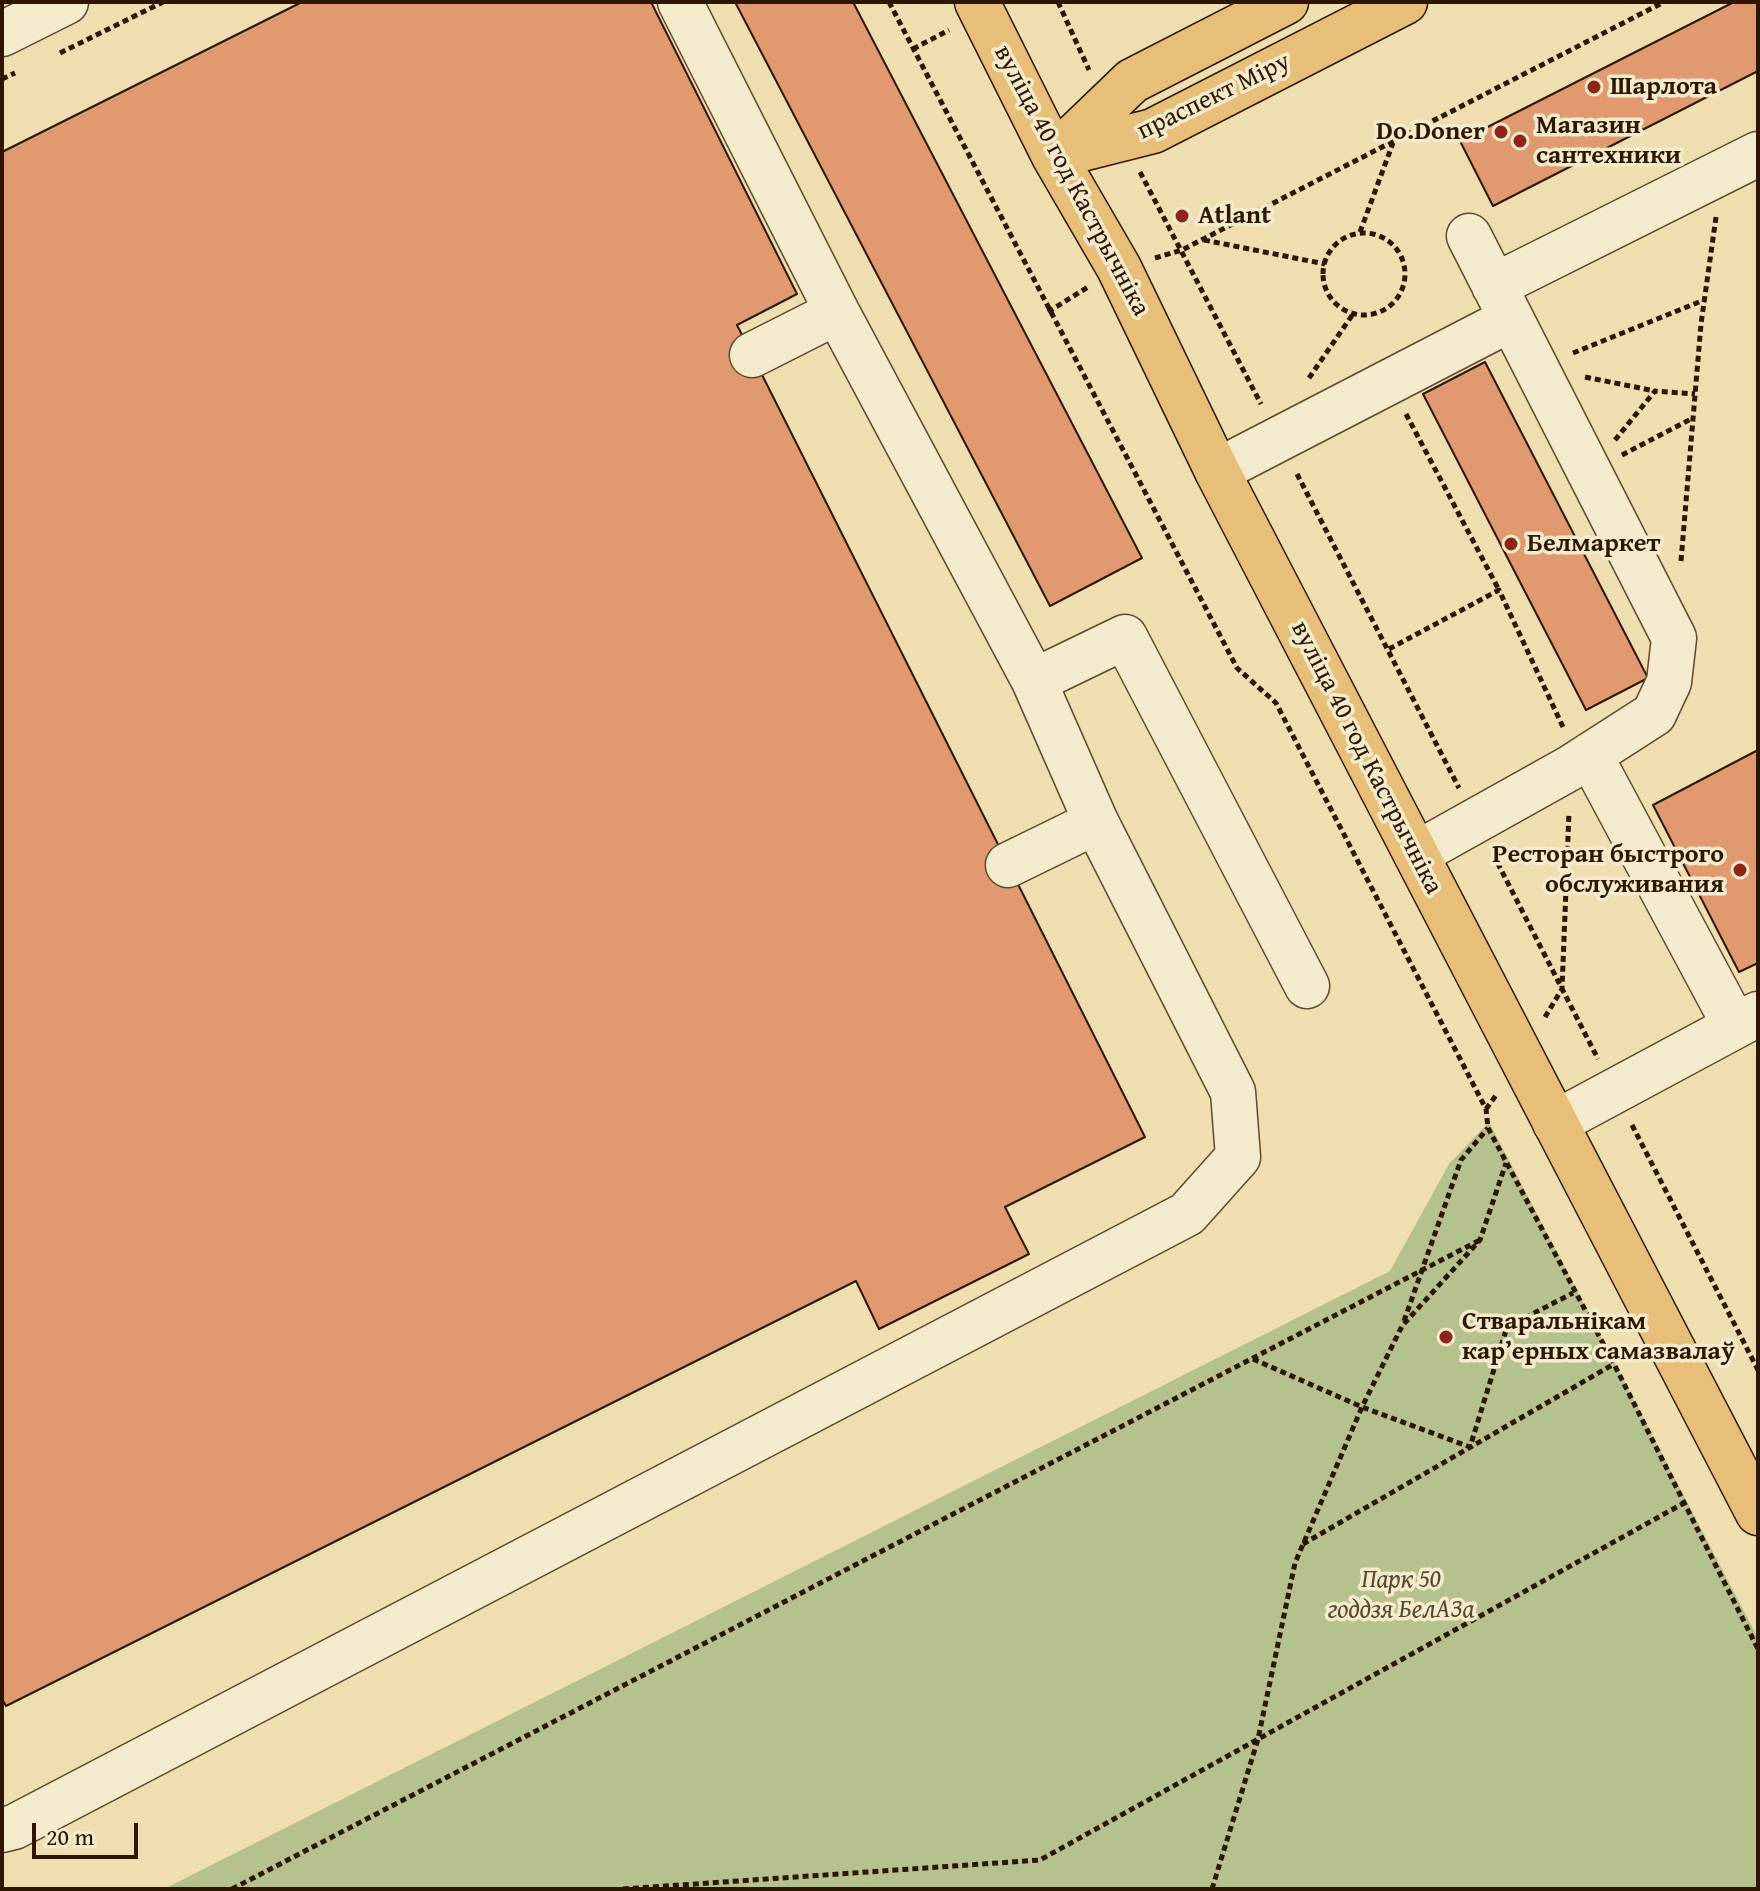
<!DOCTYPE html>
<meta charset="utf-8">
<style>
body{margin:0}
#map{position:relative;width:1760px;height:1891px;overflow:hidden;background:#eedeb0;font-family:"Gentium Book Plus",serif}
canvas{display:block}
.frame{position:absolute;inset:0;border:4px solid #2e1702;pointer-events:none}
.scale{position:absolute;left:32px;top:1823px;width:106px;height:36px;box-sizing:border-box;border:4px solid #2e1702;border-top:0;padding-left:10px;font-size:24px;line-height:28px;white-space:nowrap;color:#2e1702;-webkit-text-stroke:6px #f4eacc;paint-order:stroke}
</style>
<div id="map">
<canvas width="1760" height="1891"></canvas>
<div class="frame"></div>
<div class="scale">20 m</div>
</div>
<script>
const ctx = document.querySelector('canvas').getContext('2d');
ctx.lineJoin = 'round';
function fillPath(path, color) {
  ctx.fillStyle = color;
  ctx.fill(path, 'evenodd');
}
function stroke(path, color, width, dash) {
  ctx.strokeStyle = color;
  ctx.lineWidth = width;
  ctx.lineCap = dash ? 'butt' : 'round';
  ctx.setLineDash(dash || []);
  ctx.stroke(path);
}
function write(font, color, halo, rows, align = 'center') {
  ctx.font = font + ' "Gentium Book Plus",serif';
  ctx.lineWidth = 7;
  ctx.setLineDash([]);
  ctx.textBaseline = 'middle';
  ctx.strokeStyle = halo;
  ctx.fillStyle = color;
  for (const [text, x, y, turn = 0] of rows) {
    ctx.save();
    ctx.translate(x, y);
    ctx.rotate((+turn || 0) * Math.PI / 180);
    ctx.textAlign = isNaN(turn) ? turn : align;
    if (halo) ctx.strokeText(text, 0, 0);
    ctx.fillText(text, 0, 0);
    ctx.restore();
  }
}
const green = new Path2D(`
 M1489,1122L1758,1638V1889H164L1390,1271L1449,1164Z`);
const building = new Path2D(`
 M302,2H651L797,294L737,325L1145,1137L1005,1207L1029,1254L879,1329L856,1281L6,1706L2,1699V152Z
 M735,2H853L1142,558L1050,606Z
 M1734,2H1758V71L1493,206L1460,141Z
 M1485,362L1648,678L1586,710L1423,394Z
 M1758,750V963L1739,972L1653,805Z`);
const path = new Path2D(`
 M889,2L1237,668L1276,703L1486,1109L1488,1128L1614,1364L1758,1649
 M1058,2L1089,70
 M913,49L949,30
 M60,53L163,2
 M2,79L15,73
 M1140,172L1261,404
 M1360,232L1393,143
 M1323 274a41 41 0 1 1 82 0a41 41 0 1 1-82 0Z
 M1204,240L1325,264
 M1155,258L1182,250L1664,2
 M1048,312L1088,287
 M1573,353L1704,300
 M1585,377L1655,391
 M1309,378L1353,314
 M1406,414L1499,590
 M1615,440L1655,391L1695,394
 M1622,455L1693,418
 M1297,474L1459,788
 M1681,561L1701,324L1716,217
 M1389,649L1499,590L1563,727
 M1493,854L1598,1059
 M1545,1017L1562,989L1569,812
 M1486,1109L1497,1094
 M1632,1125L1758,1370
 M1404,1321L1461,1160L1488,1128
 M1253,1359L1362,1407L1470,1447L1507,1327L1573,1293
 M1303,1544L1614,1364
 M232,1889L1480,1240
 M623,1889L1040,1860L1684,1503
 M1212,1889L1258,1739L1295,1563L1362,1407L1402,1326L1480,1240L1506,1163`);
const minor = new Path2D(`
 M2,34L66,2
 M1494,286L1758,154
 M752,355L837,312
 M1217,471L1511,319
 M1034,681L1125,637L1307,986
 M1590,755L1735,1026
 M1416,854L1570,768L1654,714L1669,682L1674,638L1469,236
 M1008,865L1096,822
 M1555,1123L1758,1014
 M2,1830L14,1827L1187,1214L1238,1157L1233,1092L1096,822L1034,681L837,312L680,2`);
const major = new Path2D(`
 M977,2L1054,156L1119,268L1217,471L1758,1513
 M1054,156L1153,131L1405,2
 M1054,156L1132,81L1286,2`);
const markers = [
 [1594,87,8,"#8f2418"],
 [1501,132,8,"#8f2418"],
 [1520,141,8,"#8f2418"],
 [1182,216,8,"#8f2418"],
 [1511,544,8,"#8f2418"],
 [1740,870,8,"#8f2418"],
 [1446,1337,8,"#8f2418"]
];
const poiNames = [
 ["Шарлота",1610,87],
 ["Магазин",1536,126],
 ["сантехники",1536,156],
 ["Do.Doner",1485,132,"right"],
 ["Atlant",1198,216],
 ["Белмаркет",1527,544],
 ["Ресторан быстрого",1724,855,"right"],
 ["обслуживания",1724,885,"right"],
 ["Стваральнікам",1462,1322],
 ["карʼерных самазвалаў",1462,1352]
];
const streetNames = [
 ["праспект Міру",1214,97,-26],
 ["вуліца 40 год Кастрычніка",1071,181,62],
 ["вуліца 40 год Кастрычніка",1366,758,63]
];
const parkNames = [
 ["Парк 50",1401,1580],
 ["годдзя БелАЗа",1401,1610]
];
fillPath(green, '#b6c28d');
fillPath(building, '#e19a70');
stroke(building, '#2e1702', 2);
stroke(minor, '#5e492e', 47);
stroke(major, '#2e1702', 47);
stroke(path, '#2e1702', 5, [6, 4]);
stroke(minor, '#f4eacc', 44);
stroke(major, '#e7bf78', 44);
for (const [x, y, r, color] of markers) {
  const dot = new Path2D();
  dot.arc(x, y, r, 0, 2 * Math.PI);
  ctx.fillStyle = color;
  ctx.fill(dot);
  stroke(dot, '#f4eacc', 3);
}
write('bold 26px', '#2e1702', '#f4eacc', poiNames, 'left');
write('26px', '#2e1702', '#f4eacc', streetNames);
write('italic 26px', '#574a2c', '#f4eacc', parkNames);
</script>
